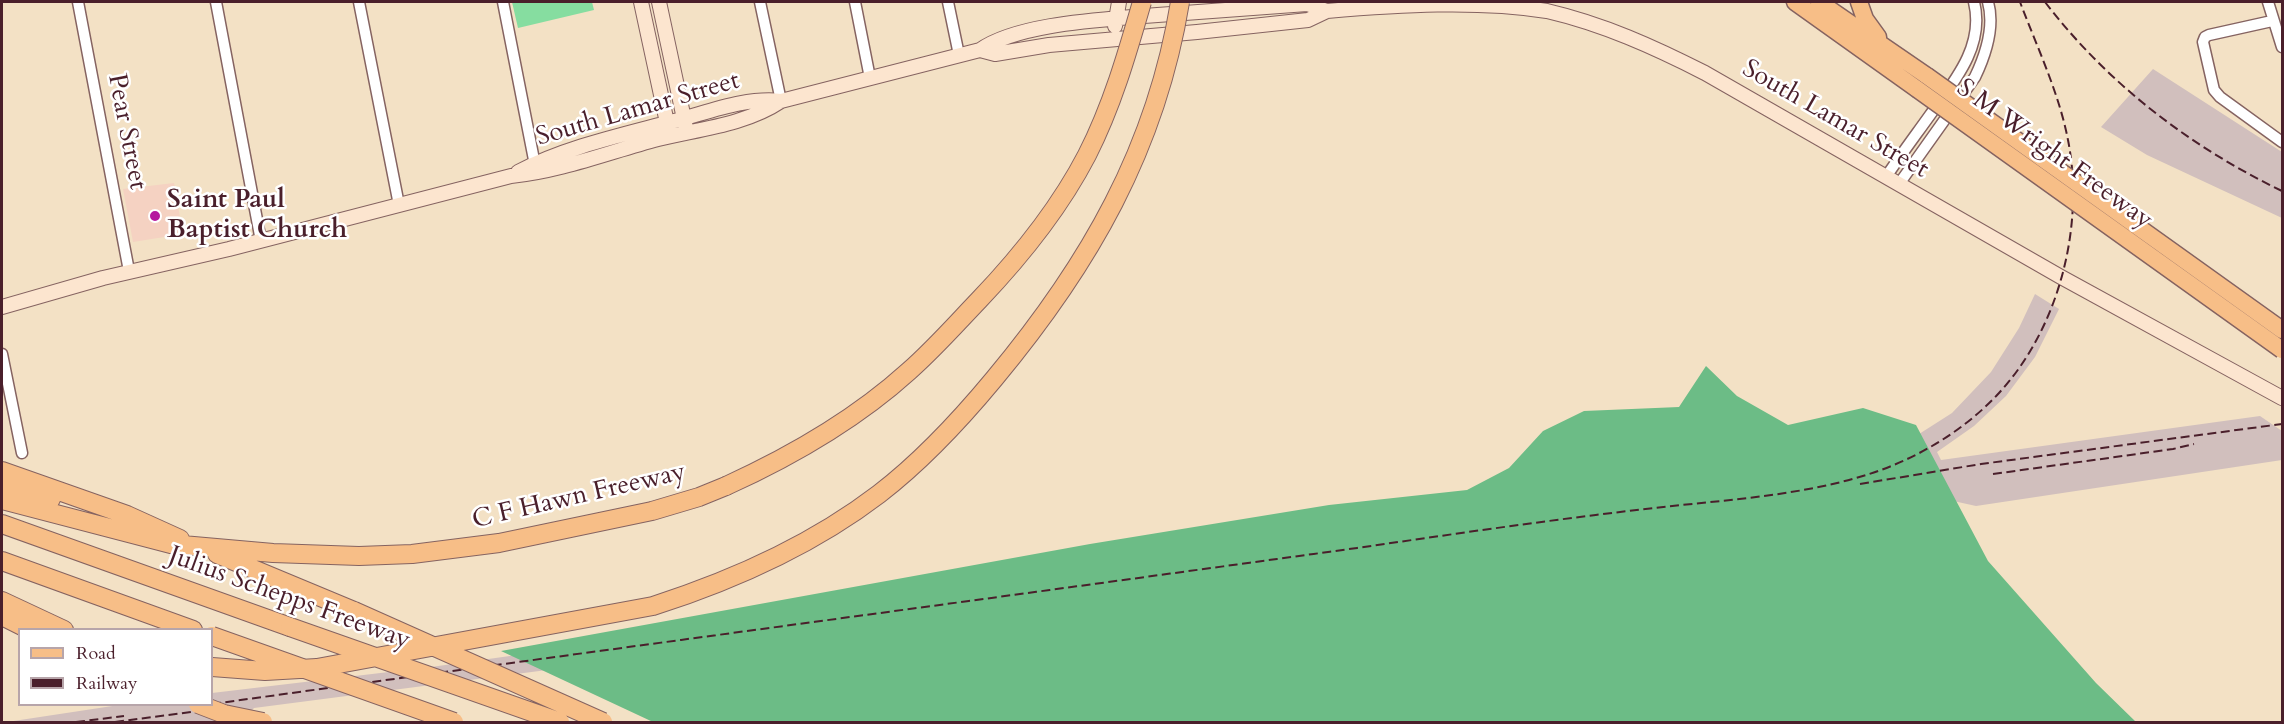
<!DOCTYPE html>
<style>
body{margin:0}
#map{position:relative;width:2284px;height:724px;overflow:hidden;background:#f3e1c5;font-family:Cardo,serif}
canvas{display:block}
.frame{position:absolute;inset:0;border:3px solid #4a1f2b;pointer-events:none}
.legend{position:absolute;left:18px;top:628px;width:195px;height:78px;box-sizing:border-box;background:#fff;border:2px solid #b7a5aa;margin:0;padding:8px 10px;list-style:none;font-size:18px;color:#4a1f2b}
.legend li{display:flex;align-items:center;gap:12px;height:30px}
.legend b{width:30px;border:2px solid #b7a5aa}
</style>
<div id="map">
<canvas width="2284" height="724"></canvas>
<div class="frame"></div>
<ul class="legend">
<li><b style="height:8px;background:#f7be87"></b>Road</li>
<li><b style="height:8px;background:#4a1f2b"></b>Railway</li>
</ul>
</div>
<script>
const ctx = document.querySelector('canvas').getContext('2d');
ctx.lineJoin = 'round';
function fillPath(path, color) {
  ctx.fillStyle = color;
  ctx.fill(path, 'evenodd');
}
function stroke(path, color, width, dash) {
  ctx.strokeStyle = color;
  ctx.lineWidth = width;
  ctx.lineCap = dash ? 'butt' : 'round';
  ctx.setLineDash(dash || []);
  ctx.stroke(path);
}
function write(font, color, halo, rows, align = 'center') {
  ctx.font = font + ' Cardo,serif';
  ctx.lineWidth = 5;
  ctx.setLineDash([]);
  ctx.textBaseline = 'middle';
  ctx.strokeStyle = halo;
  ctx.fillStyle = color;
  for (const [text, x, y, turn = 0] of rows) {
    ctx.save();
    ctx.translate(x, y);
    ctx.rotate((+turn || 0) * Math.PI / 180);
    ctx.textAlign = isNaN(turn) ? turn : align;
    if (halo) ctx.strokeText(text, 0, 0);
    ctx.fillText(text, 0, 0);
    ctx.restore();
  }
}
const built = new Path2D(`
 M174,183L183,234L133,242L123,189Z`);
const industrial = new Path2D(`
 M2153,69L2282,152V218L2147,155L2101,127Z
 M2035,294L2059,309L2035,357L2006,396L1974,426L1937,452L1941,460L2260,416L2282,431V460L1976,506L1890,487L624,660L254,708L241,722H7L119,705L212,704V693L431,667L1779,479L1883,457L1952,413L1991,372L2019,328Z`);
const green = new Path2D(`
 M512,2H592L594,10L518,28Z`);
const forest = new Path2D(`
 M1706,366L1737,396L1788,425L1863,408L1916,425L1988,561L2096,683L2136,722H653L501,651L1090,544L1329,505L1467,490L1509,468L1543,431L1584,411L1679,407Z`);
const minor = new Path2D(`
 M78,2L129,271
 M216,2L261,241
 M359,2L399,205
 M503,2L536,170
 M760,2L781,101
 M855,2L870,78
 M948,2L959,55
 M2268,2L2282,47
 M2272,21L2209,35L2205,37L2203,42L2214,90L2220,97L2282,142
 M1886,177C1900,156 1915,136 1930,115C1954,82 1985,46 1974,2
 M1899,184L1975,77C1986,54 1995,27 1988,2
 M2,354L22,453`);
const secondary = new Path2D(`
 M641,2L669,132
 M659,2L686,128
 M1327,11C1399,5 1476,0 1547,11C1603,24 1654,47 1705,73L2061,277L2282,398
 M1115,26L1119,2
 M518,172C566,147 622,135 674,121C709,112 745,97 781,101
 M2,307L103,278L229,249L511,176C561,171 609,152 658,139C699,129 745,125 781,101L980,50C1017,24 1098,20 1144,16C1198,12 1253,8 1307,4L1327,11L1308,20L1197,32L1049,45L995,54L980,50`);
const primary = new Path2D(`
 M1795,2L1917,89
 M1819,2L1927,76
 M1859,2L1865,19L1878,37`);
const motorway = new Path2D(`
 M2,471L127,515L180,539
 M2,485L51,499
 M2,500L171,544L273,553L359,556L412,554L499,543L652,511L699,497L726,486
 M2,524L290,627
 M217,554L354,611
 M2,561L193,630
 M2,601L64,630
 M2,616L30,630`);
const rail = new Path2D(`
 M2045,2C2108,84 2189,146 2282,191
 M1993,474L2173,449L2194,444
 M1860,484L1981,464L2282,424
 M212,704C595,651 980,600 1364,547C1460,533 1557,519 1654,508C1724,500 1799,496 1866,475C1915,460 1964,431 1999,393C2059,328 2085,226 2068,140C2059,93 2037,47 2020,2
 M76,722L124,716
 M115,722L222,708`);
const primaryBridge = new Path2D(`
 M1927,76L2282,330
 M1917,89L2282,350`);
const motorwayBridge = new Path2D(`
 M726,486C792,456 855,420 909,371C934,349 956,324 979,300C1021,256 1059,209 1087,155C1112,106 1127,54 1142,2
 M354,611L603,722
 M290,627L560,722
 M212,636L454,722
 M212,667L265,671L317,668L653,606C734,580 811,546 879,494C922,461 960,420 994,379C1089,265 1156,149 1180,2
 M198,704L224,714L263,722`);
const markers = [
 [155,216,6,"#b5179e"]
];
const streetNames = [
 ["South Lamar Street",638,110,-16],
 ["South Lamar Street",1835,120,30],
 ["Pear Street",126,132,79],
 ["S M Wright Freeway",2054,155,36],
 ["C F Hawn Freeway",579,497,-13],
 ["Julius Schepps Freeway",289,599,20]
];
const poiNames = [
 ["Saint Paul",167,201],
 ["Baptist Church",167,231]
];
fillPath(built, '#f5d2c2');
fillPath(industrial, '#d1bfbd');
fillPath(green, '#86dda0');
fillPath(forest, '#6cbc86');
stroke(minor, '#856361', 13);
stroke(secondary, '#856361', 16);
stroke(primary, '#856361', 19);
stroke(motorway, '#856361', 20);
stroke(minor, '#fff', 10);
stroke(secondary, '#fce5cf', 14);
stroke(primary, '#f7be87', 16);
stroke(motorway, '#f7be87', 18);
stroke(rail, '#4a1f2b', 2, [9, 4.5]);
stroke(primaryBridge, '#856361', 19, []);
stroke(motorwayBridge, '#856361', 20, []);
stroke(primaryBridge, '#f7be87', 16);
stroke(motorwayBridge, '#f7be87', 18);
for (const [x, y, r, color] of markers) {
  const dot = new Path2D();
  dot.arc(x, y, r, 0, 2 * Math.PI);
  ctx.fillStyle = color;
  ctx.fill(dot);
  stroke(dot, '#fff', 2);
}
write('26px', '#4a1f2b', '#fff', streetNames);
write('bold 26px', '#4a1f2b', '#fff', poiNames, 'left');
</script>
